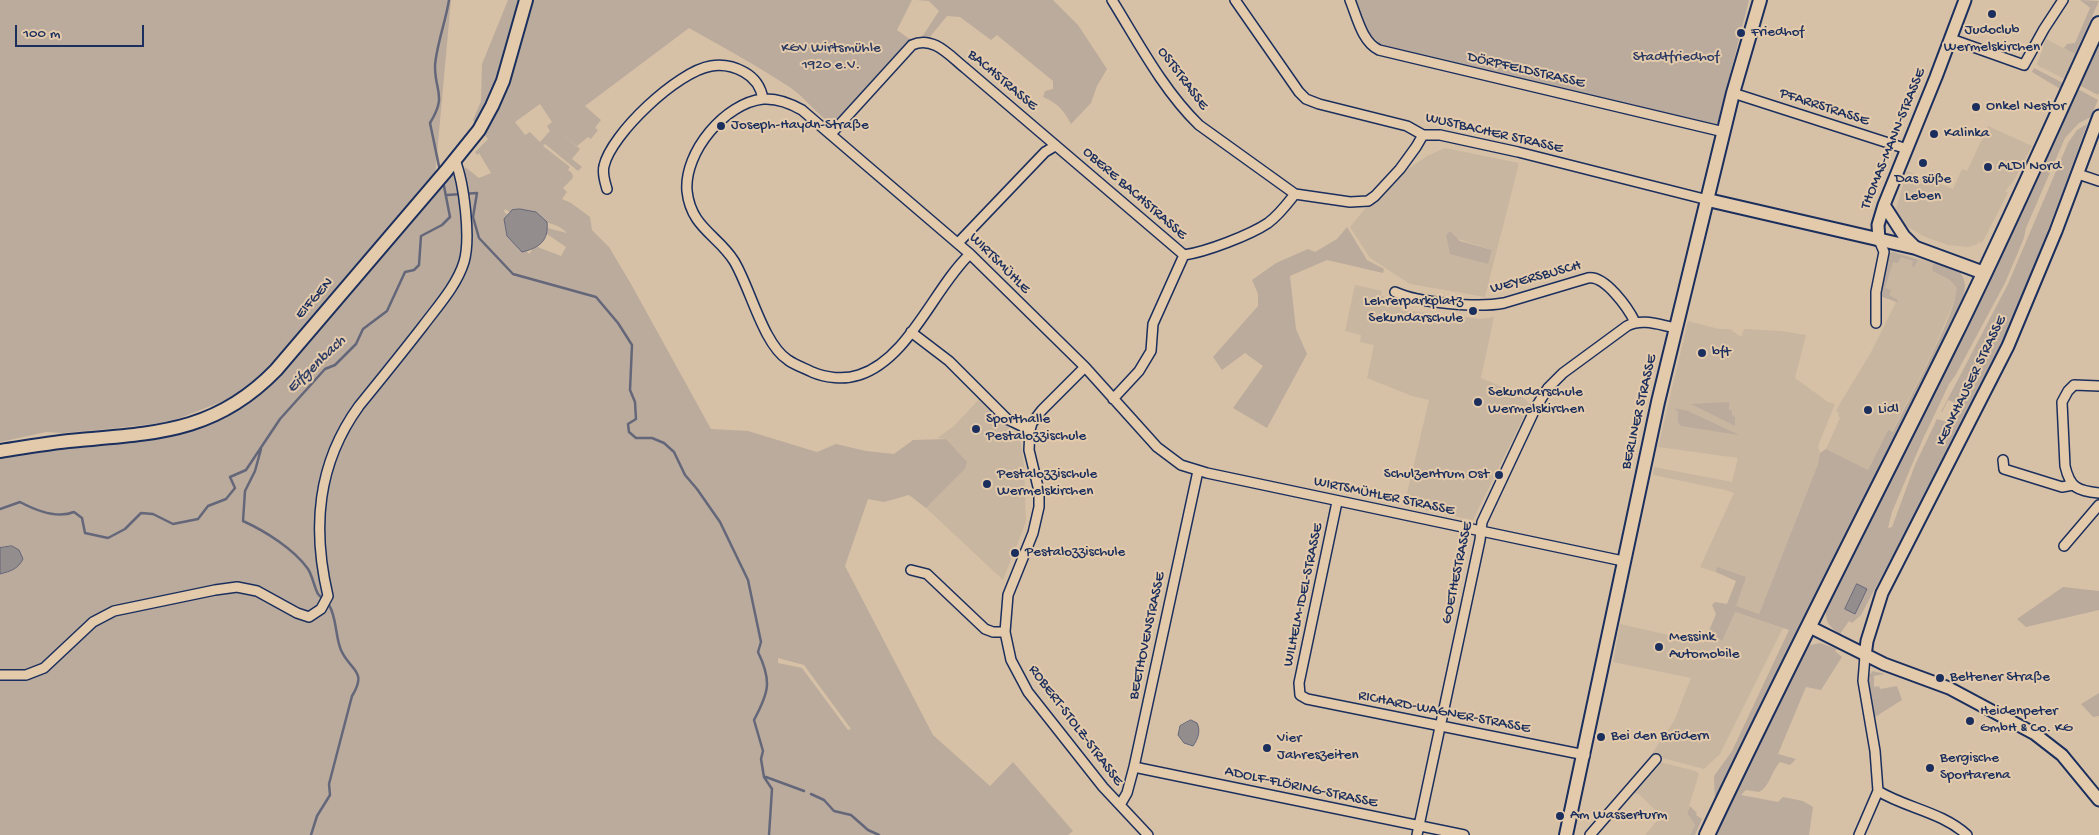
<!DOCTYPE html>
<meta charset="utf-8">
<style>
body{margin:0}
#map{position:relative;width:2099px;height:835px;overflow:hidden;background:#d7c1a6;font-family:"Gochi Hand",sans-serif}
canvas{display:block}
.scale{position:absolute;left:15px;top:25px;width:129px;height:22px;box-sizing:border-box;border:2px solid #1b2f5e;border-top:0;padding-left:6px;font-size:15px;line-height:18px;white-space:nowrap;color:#1b2f5e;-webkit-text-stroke:4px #e3caab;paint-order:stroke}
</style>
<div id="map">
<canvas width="2099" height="835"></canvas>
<div class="scale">100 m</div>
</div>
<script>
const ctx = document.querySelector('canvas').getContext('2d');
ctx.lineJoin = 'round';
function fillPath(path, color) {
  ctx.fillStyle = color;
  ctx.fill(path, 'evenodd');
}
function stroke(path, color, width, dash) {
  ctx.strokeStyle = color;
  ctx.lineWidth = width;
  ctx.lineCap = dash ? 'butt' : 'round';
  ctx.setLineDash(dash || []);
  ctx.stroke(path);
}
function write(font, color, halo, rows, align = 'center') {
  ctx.font = font + ' "Gochi Hand",sans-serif';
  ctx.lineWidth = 4;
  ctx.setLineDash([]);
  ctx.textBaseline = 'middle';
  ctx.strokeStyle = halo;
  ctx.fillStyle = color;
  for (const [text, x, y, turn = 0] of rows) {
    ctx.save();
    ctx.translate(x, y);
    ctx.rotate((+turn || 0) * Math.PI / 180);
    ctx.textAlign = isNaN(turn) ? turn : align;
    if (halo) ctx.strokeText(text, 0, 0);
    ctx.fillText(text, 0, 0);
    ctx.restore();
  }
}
const built = new Path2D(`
 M2046,39L2075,54L2065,79L2040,67L2037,64Z
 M1988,126L2032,146L2013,182L2005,191L2008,193L1982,243L1979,242L1976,245L1968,247L1948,245L1925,237L1905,225L1896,209L1907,171L1953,189L1962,169L1967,171Z
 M1445,148L1519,163L1485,297L1410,284L1370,258L1350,227L1368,205L1381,199L1405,171L1427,156ZM1446,235L1492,250L1488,263Z
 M1893,252L1937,264H1933L1934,272L1952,282L1956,289L1957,295L1932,353L1892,432L1888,430L1868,470L1826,449L1840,418L1838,416L1839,413L1836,411L1839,405L1870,354L1896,302L1880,296L1890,253Z
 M1355,285L1382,291L1381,296L1402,301L1401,310L1480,319L1494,317L1481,378L1519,394L1530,404L1473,520L1404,506L1429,400L1412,396L1367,378L1374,345L1360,342L1361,335L1345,331Z
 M1688,321L1719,329H1730L1741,337L1744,329L1781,331L1806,335L1795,378L1828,402L1835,404L1818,446L1820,453L1818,464L1759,614L1732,605L1742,581L1700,567L1734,493L1725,490L1653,475L1654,467L1732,482L1738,458L1658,447Z
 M980,398L1020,439L1024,464L1026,522L1003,580L926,508L965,469L946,439L937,438L954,426Z
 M1725,609L1783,628L1720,754L1704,769L1651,755L1674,721L1691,678L1613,662L1620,624L1704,643Z
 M1660,762L1696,771L1699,774L1687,813L1695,825L1690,835H1645L1661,816L1639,794L1634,793Z`);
const green = new Path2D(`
 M0,0H451L435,176L263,377L220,407L167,427L61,436C119,425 183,434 233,397L170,422L98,430L62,433L46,432L0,442Z
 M508,0H912L897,30L911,40L835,125C818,117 807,99 791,88C759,67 723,47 689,28L585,106L601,120L595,128L598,130L591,139L588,137L577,146L557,130L580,149L572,159L582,167L578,171L545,144L543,146L570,167L568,170L572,173L573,178L563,188L567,192L562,199L571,203L590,217L592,230L609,247L631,284L711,429L748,431L817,452L836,444L866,451L894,454L913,440L946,439L967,462L965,469L926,508L909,495L884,502L868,499L845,566L933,735L990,786L1013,762L1073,831L1068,835H0V574L2,573L13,546L0,548V456L117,441L233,411L448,178L453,175L463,177L465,167L479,178L491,173L479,153L477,155L475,152L488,139L473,120L481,101L482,64ZM540,104L552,122L547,126L550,131L540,142L530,132L525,135L515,122ZM505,209C523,222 554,218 567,233L532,224L566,247L561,256L535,246L529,254L518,241L508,215L504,212ZM778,658L804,665L851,729L848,730L802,668L778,663Z
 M916,0H1053L1078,25L1107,69L1097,86L1091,103L1071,124C1064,110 1057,103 1043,97L1045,91L1053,89V81L997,35L991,40L960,17L947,16L929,38L922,37L939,11L929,1Z
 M1355,0H1749L1717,126L1383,47L1369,33Z
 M2080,0L2099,1L2075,54L2064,48L2067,44L2075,43L2090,8Z
 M2099,43V93L2098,95L2079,85Z
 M2034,68L2063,83L2060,89L2032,72Z
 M2076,88L2098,100L2091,117L2079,123L2065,138L2026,228L2024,238L2005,283L1955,376L1949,384L1922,441L1892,512L1888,528L1892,527L1915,465L1937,419L1947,422L1956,403L1948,400L1942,412H1941L2008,284L2068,143L2077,130L2087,124C2060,201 2030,278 1997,353C1956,442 1907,528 1861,615L1852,623L1849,621L1840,634C1827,626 1824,618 1827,604L1985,289Z
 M1347,227L1367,260L1384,269L1383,273L1327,260L1290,276L1296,329L1307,354L1267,428L1233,408L1263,366L1245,353L1222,370L1213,357L1258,306V294L1252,280L1276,263L1308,249L1315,252L1337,239Z
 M1450,231L1460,241L1492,250L1488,264L1450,254L1446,235Z
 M1893,252L1918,260L1914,267L1912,266L1913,261L1901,257L1898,263L1893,262L1885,288L1891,290L1889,295L1898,300L1897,302L1880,296L1890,253Z
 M1933,264C1959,264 1971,277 1962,301L1851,529L1796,634L1715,803L1714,776L1732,751L1789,630L1735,612L1722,641L1717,637L1704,643L1716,614L1712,605L1715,602L1727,604L1736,581L1716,572L1717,567L1746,577L1736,606L1759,614L1818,464L1820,453L1826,449L1868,470L1888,430L1893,432C1903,411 1962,303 1956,288C1951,277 1939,277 1932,270Z
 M1729,402V410H1732V415L1735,417V426L1691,404Z
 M1674,408L1688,411L1739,435L1681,426L1678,422V412Z
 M2063,587L2099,591V610L2026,627L2017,619Z
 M1820,643L1837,649L1835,651L1842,657L1821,690L1806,687L1778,754L1796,759L1790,765L1780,762C1771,772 1770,786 1759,792L1746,790L1741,795L1778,802L1783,797L1803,801L1813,807L1809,835H1713L1804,650L1810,645Z
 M1873,671L1885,674L1874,676V687L1879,686L1880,689L1897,686L1902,700L1875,717L1868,676Z
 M2099,693V716L2093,717L2081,704Z
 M1690,806L1697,813L1696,815L1702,819L1695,835H1690L1695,825L1687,813Z`);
const water = new Path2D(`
 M520,209L536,212L547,222C549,241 539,248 522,252L507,236L504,219L512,210Z
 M12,546L19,550L23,559C18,569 11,571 0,574V548Z
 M1857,584L1867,589L1855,614L1845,609Z
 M1191,720L1197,723C1201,731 1198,739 1193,746L1184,743L1178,735L1180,726Z`);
const stream = new Path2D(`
 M440,171L430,123C447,95 435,93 435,66C436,47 446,20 449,0
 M447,195L477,193L473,217L479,238L513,274L596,297L618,323L632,345L630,390L635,402L636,419L628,424L629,432L636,438H652L664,443L674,452L685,475L697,489L720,522L748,580L761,642L758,652C772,681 769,692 754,720L763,751L761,759L764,777L772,789L769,835
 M261,449L255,471L245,491L243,521C265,531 294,549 308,569C313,577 314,587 318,594C321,598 327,601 329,605C337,618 335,636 341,650C350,671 368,670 352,696L329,784L330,795L317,816L311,835
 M0,509L20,502C35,510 57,519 74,512L82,518L85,533L108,538L125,529L141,513L153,514L173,524L198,519L208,506L226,499L235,488L230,477L246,470L280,419L325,369L335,365L356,344L363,329L387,311L405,272L414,270L419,265L421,236L442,225L450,217L443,181
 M766,777L804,791
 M811,794L824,800L834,811L851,815L868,830L879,835`);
const minor = new Path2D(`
 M1112,0C1138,42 1163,90 1199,125L1295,194L1350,202L1368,201L1375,196L1400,169L1416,147L1423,135
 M1235,0L1299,92L1306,99L1319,104L1407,126L1423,135H1440L1518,152L1708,200
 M1350,0C1357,17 1362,42 1379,50L1724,132
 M1951,39L2024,65L2044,29L2063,0
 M1733,93L1907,149
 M831,134L912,45C933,35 950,56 965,68L1184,255
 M2078,174L2099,181
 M607,189C605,182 602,174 604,166C611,134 678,71 711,66C723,64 733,66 744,72C755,78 761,87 763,99
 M958,243L1045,152L1055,146
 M970,254C934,288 909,359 859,375C844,380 826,378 812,372C804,368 795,365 788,360C763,344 750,287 734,261C718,235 691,228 687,191C684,152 725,103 763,99C777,98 790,103 802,110L970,254L1085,367L1157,447L1181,465L1207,473L1623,561
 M1184,255C1206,252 1250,235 1268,223C1279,215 1287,204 1295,194
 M1395,292C1418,303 1478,308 1504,303L1588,278C1605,275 1628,308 1635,322
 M1876,323V292L1884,252L1879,240
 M911,332L949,361L1007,419L1030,430
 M1085,367L1042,410L1032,423L1030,430L1029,450L1039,491V507L1033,533L1008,595L1005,632L1011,660L1028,692L1103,787L1148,835
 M2099,386L2074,385L2068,391L2062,402L2065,466C2070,488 2078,491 2099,493
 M1113,399L1139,371L1151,351L1153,324L1184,255
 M2003,460L2004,469L2062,487L2073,485
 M1337,502L1299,683L1300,695L1307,699L1585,755
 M2064,546L2099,505
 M911,570L927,574L985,629L993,632H1005
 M0,675H26L44,668L93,622L114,611L215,590L237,587L257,591L297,613L309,617L321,609L328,596C312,528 317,464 359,406C381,379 402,353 423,326C438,306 457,285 464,262C471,238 464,183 455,160
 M1134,767L1464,835
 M1878,791C1906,808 1942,812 1967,835
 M1120,805L1127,793L1134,767L1198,471
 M1417,835L1480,540L1482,522L1536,407L1548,388L1563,373L1627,326C1643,318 1659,325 1676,328
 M1590,835L1656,759
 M1859,835L1878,791L1875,751L1863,681L1865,656`);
const tertiary = new Path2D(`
 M1884,205L1904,236L1916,248
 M1879,240L1878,225L1884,205L1936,77L1965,0
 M1808,626L1884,664L1949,688L2035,734L2062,755L2099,800
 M1865,656L1867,641L1882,593L2008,346L2056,231L2099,116`);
const secondary = new Path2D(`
 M1708,200L1916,248L1984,273
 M0,451C27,447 53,442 80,440C159,433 217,431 276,370L446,171L479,130L492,106L503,81L526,0
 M1566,835L1658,402L1733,93L1760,0`);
const primary = new Path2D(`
 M1707,835C1786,667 1872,502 1954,336C2005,233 2051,128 2099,24`);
const markers = [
 [1992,14,5,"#1b2f5e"],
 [1741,33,5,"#1b2f5e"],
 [1976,107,5,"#1b2f5e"],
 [721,126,5,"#1b2f5e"],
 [1934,134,5,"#1b2f5e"],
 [1923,163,5,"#1b2f5e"],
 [1988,167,5,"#1b2f5e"],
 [1473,311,5,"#1b2f5e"],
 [1702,353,5,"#1b2f5e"],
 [1478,402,5,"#1b2f5e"],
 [1868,410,5,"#1b2f5e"],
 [976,429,5,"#1b2f5e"],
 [1499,475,5,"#1b2f5e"],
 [987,484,5,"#1b2f5e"],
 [1015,553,5,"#1b2f5e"],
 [1659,647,5,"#1b2f5e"],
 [1940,678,5,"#1b2f5e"],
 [1970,721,5,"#1b2f5e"],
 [1601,737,5,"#1b2f5e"],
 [1267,748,5,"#1b2f5e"],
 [1930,768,5,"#1b2f5e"],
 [1560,816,5,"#1b2f5e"]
];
const poiNames = [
 ["Judoclub",1992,31,"center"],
 ["Wermelskirchen",1992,48,"center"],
 ["Friedhof",1751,33],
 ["Onkel Nestor",1986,107],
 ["Joseph-Haydn-Straße",731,126],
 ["Kalinka",1944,134],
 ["ALDI Nord",1998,167],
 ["Das süße",1923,180,"center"],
 ["Leben",1923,197,"center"],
 ["Lehrerparkplatz",1463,302,"right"],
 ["Sekundarschule",1463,319,"right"],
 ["bft",1712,353],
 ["Sekundarschule",1488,393],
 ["Wermelskirchen",1488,410],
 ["Lidl",1878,410],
 ["Sporthalle",986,420],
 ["Pestalozzischule",986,437],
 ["Pestalozzischule",997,475],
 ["Wermelskirchen",997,492],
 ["Schulzentrum Ost",1489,475,"right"],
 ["Pestalozzischule",1025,553],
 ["Messink",1669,638],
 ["Automobile",1669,655],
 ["Beltener Straße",1950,678],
 ["Heidenpeter",1980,712],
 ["GmbH & Co. KG",1980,729],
 ["Bei den Brüdern",1611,737],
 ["Vier",1277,739],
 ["Jahreszeiten",1277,756],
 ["Bergische",1940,759],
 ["Sportarena",1940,776],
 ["Am Wasserturm",1570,816]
];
const parkNames = [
 ["KGV Wirtsmühle",831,49],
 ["1920 e.V.",831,66],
 ["Stadtfriedhof",1676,58]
];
const streetNames = [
 ["DÖRPFELDSTRASSE",1526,71,13],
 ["OSTSTRASSE",1182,79,53],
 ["BACHSTRASSE",1002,81,40],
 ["PFARRSTRASSE",1824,108,18],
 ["WUSTBACHER STRASSE",1494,134,13],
 ["THOMAS-MANN-STRASSE",1894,139,-68],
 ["OBERE BACHSTRASSE",1134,194,41],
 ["WIRTSMÜHLE",999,264,45],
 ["WEYERSBUSCH",1536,278,-15],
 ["EIFGEN",315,299,-49],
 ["KENKHAUSER STRASSE",1972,381,-64],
 ["BERLINER STRASSE",1640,412,-77],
 ["WIRTSMÜHLER STRASSE",1384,497,12],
 ["GOETHESTRASSE",1458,573,-78],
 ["WILHELM-IDEL-STRASSE",1304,595,-78],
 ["BEETHOVENSTRASSE",1148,636,-78],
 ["RICHARD-WAGNER-STRASSE",1444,713,11],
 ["ROBERT-STOLZ-STRASSE",1075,726,53],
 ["ADOLF-FLÖRING-STRASSE",1301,788,12]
];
const waterNames = [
 ["Eifgenbach",317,365,-44]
];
fillPath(built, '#c8b6a0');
fillPath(green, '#bbab9c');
fillPath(water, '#948d8d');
stroke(water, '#64677a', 1);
stroke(stream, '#64677a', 2.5);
stroke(minor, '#1b2f5e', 12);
stroke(tertiary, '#1b2f5e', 15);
stroke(secondary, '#1b2f5e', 16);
stroke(primary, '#1b2f5e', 18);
stroke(minor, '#e3caab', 9);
stroke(tertiary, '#e3caab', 11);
stroke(secondary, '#e3caab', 12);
stroke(primary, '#e3caab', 14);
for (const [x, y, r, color] of markers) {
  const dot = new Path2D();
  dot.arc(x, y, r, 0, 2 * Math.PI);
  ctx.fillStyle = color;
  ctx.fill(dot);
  stroke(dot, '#e3caab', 2);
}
write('15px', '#1b2f5e', '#e3caab', poiNames, 'left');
write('15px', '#2b3b64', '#e3caab', parkNames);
write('15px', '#1b2f5e', '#e3caab', streetNames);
write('italic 16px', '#2d3d65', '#e3caab', waterNames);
</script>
